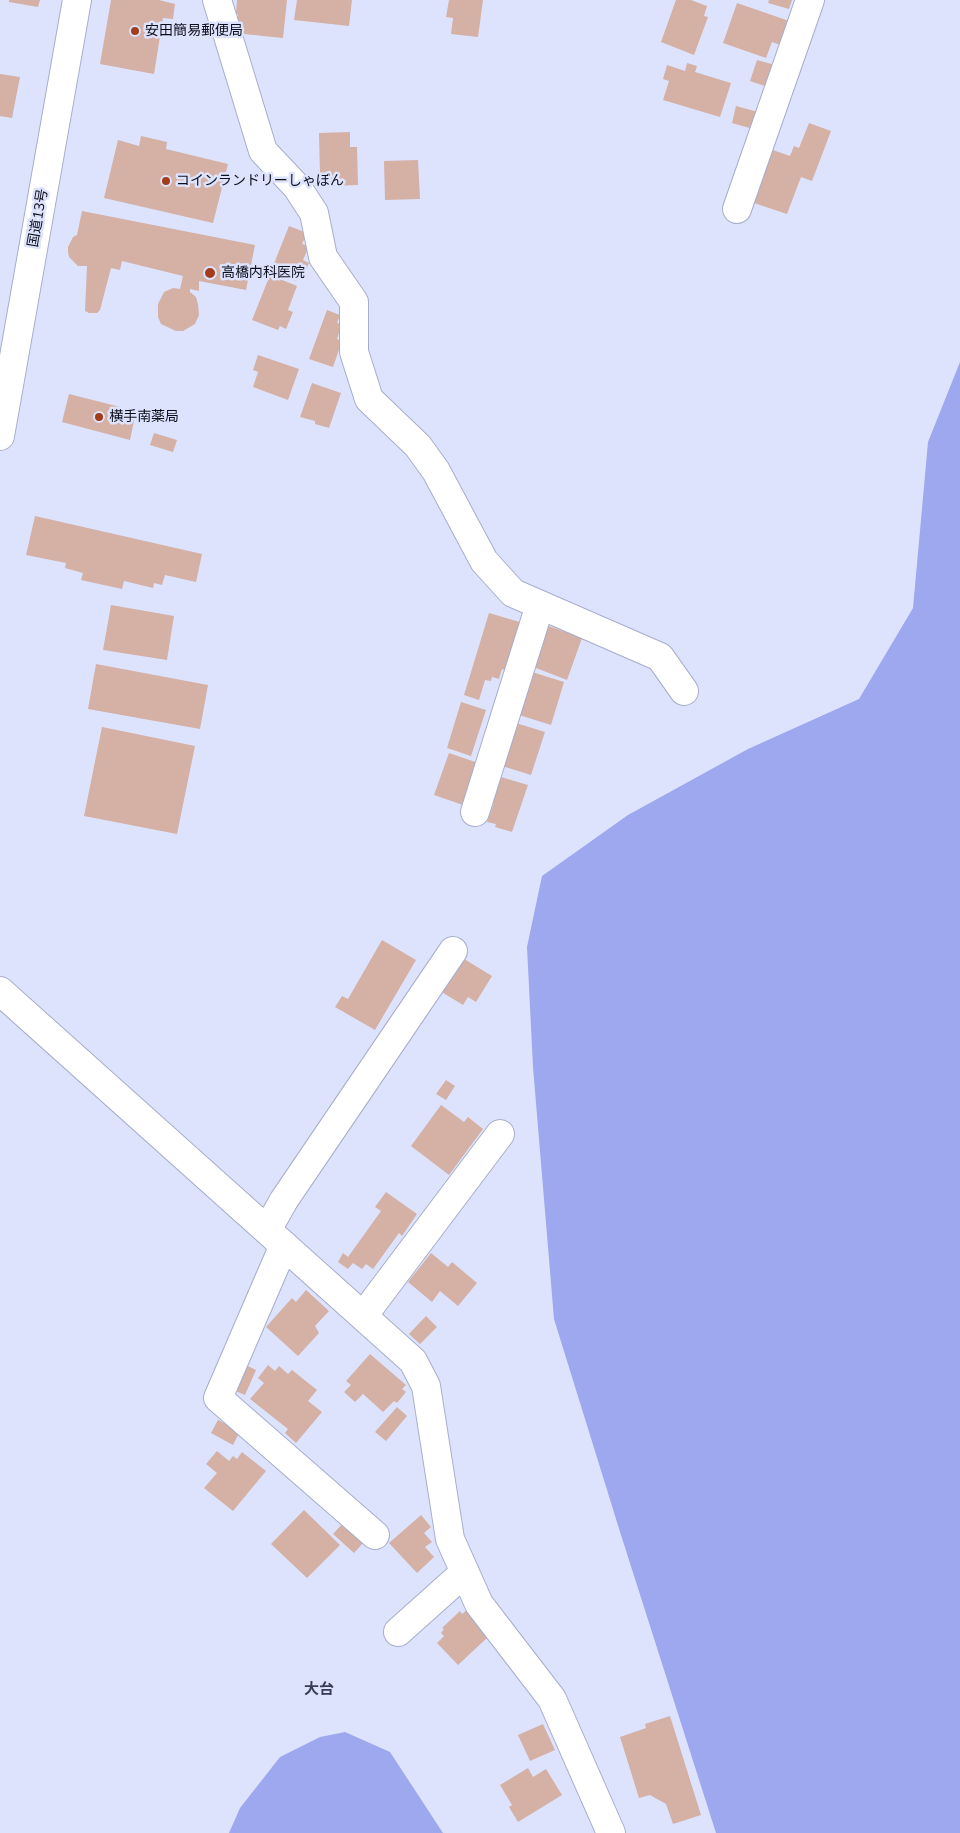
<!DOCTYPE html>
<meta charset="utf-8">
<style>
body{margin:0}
canvas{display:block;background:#dde3fd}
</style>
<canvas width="960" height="1833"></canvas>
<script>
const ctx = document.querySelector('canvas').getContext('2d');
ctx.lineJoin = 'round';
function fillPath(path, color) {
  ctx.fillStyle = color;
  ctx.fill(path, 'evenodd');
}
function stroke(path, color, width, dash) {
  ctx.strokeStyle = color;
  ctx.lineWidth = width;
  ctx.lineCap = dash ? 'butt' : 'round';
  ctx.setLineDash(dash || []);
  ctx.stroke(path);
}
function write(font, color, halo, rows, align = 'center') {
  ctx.font = font + ' Mulish,"Noto Sans JP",sans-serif';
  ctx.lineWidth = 5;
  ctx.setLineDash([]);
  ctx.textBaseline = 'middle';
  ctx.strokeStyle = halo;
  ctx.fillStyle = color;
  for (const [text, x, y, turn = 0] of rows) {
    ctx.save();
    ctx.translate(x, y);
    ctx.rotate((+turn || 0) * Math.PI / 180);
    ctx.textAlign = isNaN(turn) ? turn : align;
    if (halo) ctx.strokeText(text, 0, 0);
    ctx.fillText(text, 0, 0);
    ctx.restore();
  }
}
const forest = new Path2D(`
 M960,362V1833H716L621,1535L554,1319L533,1067L527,947L542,876L628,815L748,749L859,699L913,608L928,442Z
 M345,1732L390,1752L443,1833H229L240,1808L280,1757L320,1737Z`);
const building = new Path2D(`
 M9,0H40L38,7L9,2Z
 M111,0H159L175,4L173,19L163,18L154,74L100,64Z
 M237,0H287L283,38L244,34V28L237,27L238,14H236Z
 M297,0H352L349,26L294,20Z
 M449,0H483L478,37L451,34L453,18L446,17Z
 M676,0H691L707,6L704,16L708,17L694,55L661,42Z
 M769,0H792L789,9L768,3Z
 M737,3L792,22L783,46L772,42L766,58L723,43Z
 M757,60L775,65L768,87L750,81Z
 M687,63L697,66L695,72L731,83L720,117L663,100L669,81L663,79L667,65L685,71Z
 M0,74L20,77L12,118L0,116Z
 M736,106L758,112L753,129L732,123Z
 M809,123L831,131L812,181L801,177L787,214L751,202L770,149L790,156L794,146L799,148Z
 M350,132V147H357L358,185L329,186L328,174L320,175L319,133Z
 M141,136L167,142L166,149L228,164L213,223L104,198L118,140L139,146Z
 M418,160L420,199L385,200L384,161Z
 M82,211L255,245L246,290L199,281V291L190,289V292L196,297L198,304L199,315L195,324L183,331H176L161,324L158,317V304L164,292L173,288L180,289L183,276L122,261L120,270L111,268L100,310L97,313H89L85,311L87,266H78L69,257L68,252V247L73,237L77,235Z
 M289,226L307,233L302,244L309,246L303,260L309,263L305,272L300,270L296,281L271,271Z
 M270,275L297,286L288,310L293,312L286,329L280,326L278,330L252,320Z
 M327,310L340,315L337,323L342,324L337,339L342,341L333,367L309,359Z
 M258,355L299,369L288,400L253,387L258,372L253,370Z
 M312,383L341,393L329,428L315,424V421L300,417Z
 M69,394L136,411L130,440L62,422Z
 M154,433L177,440L173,452L150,445Z
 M35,516L202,554L196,582L165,575L162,585L154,583L153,588L124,581L122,589L81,580L83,573L65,568L66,563L26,555Z
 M111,605L174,616L167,660L103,650Z
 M489,613L523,623L508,671L502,669L499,679L492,677L491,681L485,680L479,700L464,695Z
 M546,625L582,638L567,680L531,666Z
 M96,664L208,685L200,729L88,709Z
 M529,671L564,682L551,725L516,714Z
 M461,702L486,710L471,756L447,748Z
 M516,723L545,732L531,775L499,765Z
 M102,727L195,746L177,834L84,816Z
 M449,753L481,764L466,806L434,795Z
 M501,777L528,785L512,832L495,827L496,824L487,822L494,803L488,801L496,779L500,780Z
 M382,940L416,960L375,1030L335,1007L342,996L348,999Z
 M461,957L492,976L476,1002L468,997L463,1005L440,991Z
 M446,1080L455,1086L446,1100L436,1094Z
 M441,1105L464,1122L468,1117L483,1129L449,1175L411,1146Z
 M386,1192L417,1214L402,1236L399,1233L373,1269L366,1264L362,1269L353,1263L348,1269L338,1262L343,1253L348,1257L381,1211L375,1207Z
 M431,1253L448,1267L452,1262L477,1283L458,1306L440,1291L432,1302L408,1282Z
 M306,1290L329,1311L315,1326L319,1333L298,1356L266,1327L292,1298L296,1302Z
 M426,1316L437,1327L420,1344L409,1334Z
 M370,1354L406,1385L402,1389L406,1392L397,1403L394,1401L383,1412L363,1394L355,1402L344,1392L351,1385L346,1381Z
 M244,1364L256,1370L245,1395L233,1390Z
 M268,1365L275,1371L279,1366L288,1374L292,1370L317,1390L308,1401L322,1412L296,1443L285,1433L288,1429L250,1399L264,1383L258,1378Z
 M397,1407L407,1416L386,1441L375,1432Z
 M218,1420L240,1431L233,1445L211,1433Z
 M217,1451L229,1461L233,1456L237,1459L242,1452L266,1471L233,1511L204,1488L217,1473L206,1464Z
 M304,1510L340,1545L307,1578L271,1544Z
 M421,1515L431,1527L424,1533L432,1542L425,1547L434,1557L417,1573L389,1543Z
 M343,1523L363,1543L354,1553L333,1534Z
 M468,1609L488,1637L458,1665L437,1643L444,1636L441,1633L444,1629L442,1628L460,1611L462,1614Z
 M670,1716L701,1815L673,1824L666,1804L650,1795L639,1798L620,1737L646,1728L645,1724Z
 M543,1724L555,1750L530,1761L518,1735Z
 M528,1768L533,1777L546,1769L562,1795L518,1822L509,1807L512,1805L500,1785Z`);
const minor = new Path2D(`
 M217,0L263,151L297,187L314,213L323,257L354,302V352L369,399L418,446L436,471L484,561L513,593L660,657L684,691
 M737,209L810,0
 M475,812L540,605
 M0,991L413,1361L426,1386L450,1539L479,1604L552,1699L611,1833
 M267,1230L284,1200L453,951
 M284,1245L218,1398L375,1535
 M363,1316L500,1134
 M398,1632L465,1572`);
const highway = new Path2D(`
 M0,436L77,0`);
const markers = [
 [135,31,5,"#a33c1b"],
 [166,181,5,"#a33c1b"],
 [210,273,6,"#a33c1b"],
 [99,417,5,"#a33c1b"]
];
const poiNames = [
 ["安田簡易郵便局",145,31],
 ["コインランドリーしゃぼん",176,181],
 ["高橋内科医院",221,273],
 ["横手南薬局",109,417]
];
const streetNames = [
 ["国道13号",38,218,-80]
];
const neighbourhoodNames = [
 ["大台",319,1689]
];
fillPath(forest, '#9da8ee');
fillPath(building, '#d4b0a5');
stroke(minor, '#a7adcc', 30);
stroke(highway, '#a7adcc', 30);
stroke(minor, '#fff', 28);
stroke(highway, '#fff', 28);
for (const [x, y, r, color] of markers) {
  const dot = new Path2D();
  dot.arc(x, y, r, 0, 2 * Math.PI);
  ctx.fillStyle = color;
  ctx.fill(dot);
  stroke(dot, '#dde3fd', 2);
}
write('14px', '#0c0e19', '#dde3fd', poiNames, 'left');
write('14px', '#0c0e19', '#dde3fd', streetNames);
write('bold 15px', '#383c56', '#dde3fd', neighbourhoodNames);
</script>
